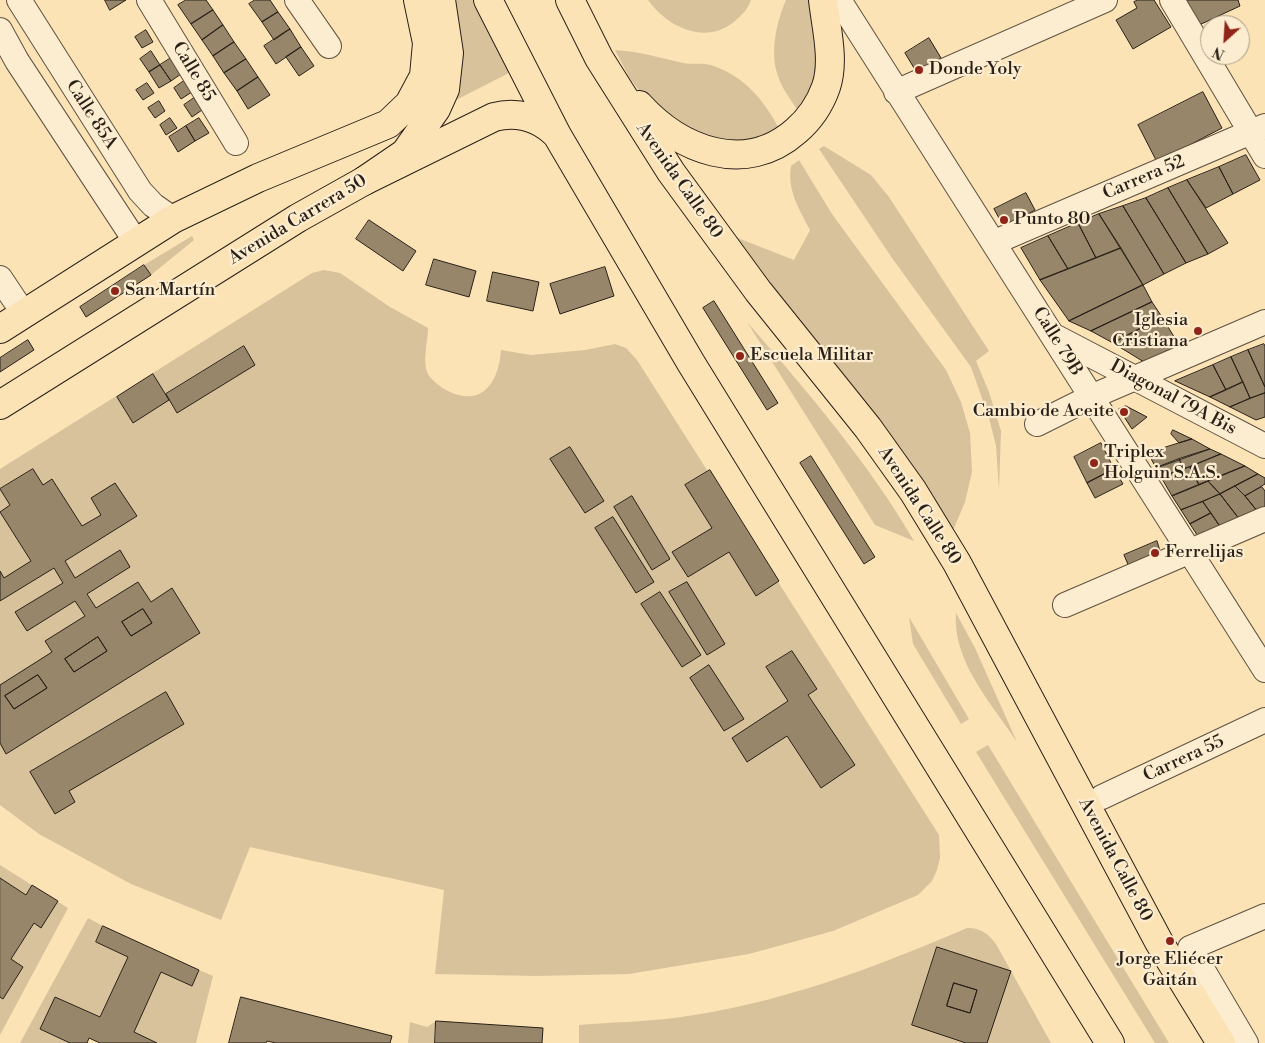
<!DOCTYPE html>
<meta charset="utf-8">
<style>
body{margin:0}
#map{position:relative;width:1265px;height:1043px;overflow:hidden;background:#fce3b6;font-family:"Libre Bodoni",serif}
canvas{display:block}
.north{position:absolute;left:1200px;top:15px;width:50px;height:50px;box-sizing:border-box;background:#fdedd0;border:1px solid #a89b86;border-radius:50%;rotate:206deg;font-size:14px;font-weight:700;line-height:20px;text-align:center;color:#292118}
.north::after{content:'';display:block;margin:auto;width:18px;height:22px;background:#8f2418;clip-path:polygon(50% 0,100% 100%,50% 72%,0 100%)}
</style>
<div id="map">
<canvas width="1265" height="1043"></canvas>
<div class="north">N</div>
</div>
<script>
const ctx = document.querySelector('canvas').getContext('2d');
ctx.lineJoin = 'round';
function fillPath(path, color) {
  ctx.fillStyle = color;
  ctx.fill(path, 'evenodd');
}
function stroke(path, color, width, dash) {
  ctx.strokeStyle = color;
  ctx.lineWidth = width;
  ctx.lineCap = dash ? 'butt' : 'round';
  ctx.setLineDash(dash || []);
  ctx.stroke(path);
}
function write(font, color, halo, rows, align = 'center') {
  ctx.font = font + ' "Libre Bodoni",serif';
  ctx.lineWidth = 4.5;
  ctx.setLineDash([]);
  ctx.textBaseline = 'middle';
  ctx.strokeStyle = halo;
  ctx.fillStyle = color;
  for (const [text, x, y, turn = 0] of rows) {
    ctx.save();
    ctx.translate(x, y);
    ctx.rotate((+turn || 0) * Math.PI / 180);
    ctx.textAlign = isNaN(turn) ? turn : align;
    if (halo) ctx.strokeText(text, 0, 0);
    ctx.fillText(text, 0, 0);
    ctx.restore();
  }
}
const green = new Path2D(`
 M452,0H477L509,73L454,101C465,61 460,39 452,0Z
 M648,0H751C748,9 742,15 735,21C706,46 667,27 648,0Z
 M786,0H814L821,80L800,114C792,101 781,88 777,73C770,50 777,21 786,0Z
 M615,50C639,51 660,58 683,63C693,65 704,62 714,66C747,78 765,102 781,132L761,141L708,143L644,97L629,77Z
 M824,146L871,175L889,197L989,351L976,361L989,392L1001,431L999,490L996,446L989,418L971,367L892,258L819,149Z
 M799,160L832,214L946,370L961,402L970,433L972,472L965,502L952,533L730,235L794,260L810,230C799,209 787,190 791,166Z
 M192,236L194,240L151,275L144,265Z
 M324,270L340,273L390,307L428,328C428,341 422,361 428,374C431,380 442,388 448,391C482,408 499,382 501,350L531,355L585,350L615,344L626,348L637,360L939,835L940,858L937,870L932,881L918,895L833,931L749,954L629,974L536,976L435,974L444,890L250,847L221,920L131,884L39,834L0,805V469L312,273Z
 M747,322C807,391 868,462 914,541L875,525Z
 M956,613L975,648L1017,742C992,704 952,661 956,613Z
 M909,617L969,719L961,724L913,644Z
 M988,745L1169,1043H1155L976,752Z
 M0,865L68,908L0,1035Z
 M88,918L103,926L96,942L128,957L100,1017L55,997L40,1029L70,1043H20Z
 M967,928C982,928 988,934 996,944L1051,1043H579V1025C611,1022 643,1022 674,1018C776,1005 874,968 967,928Z
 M199,970L213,976L196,1043H157L134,1032L161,972L192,986Z
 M436,1021L435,1043H408L410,1022L427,1027Z`);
const building = new Path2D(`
 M105,0H126L110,10Z
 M186,0H206L213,10L191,24L178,5Z
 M255,0H270L278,12L262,22L249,4Z
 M1138,0H1154L1171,27L1133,49L1116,20L1137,8L1134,2Z
 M1185,0H1238L1240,6L1197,26Z
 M213,10L223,25L202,40L191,24Z
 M278,12L290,29L274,40L262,22Z
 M223,25L234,42L213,56L202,40Z
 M290,29L301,47L276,64L264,46Z
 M146,30L153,42L142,48L135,37Z
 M929,38L941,58L917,73L905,53Z
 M234,42L246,59L224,73L213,56Z
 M301,47L314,66L299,76L286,57Z
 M151,51L160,65L149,72L140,59Z
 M171,58L181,74L171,81L160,65Z
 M246,59L258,77L237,91L224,73Z
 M160,65L171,81L159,88L149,72Z
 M258,77L270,95L248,109L237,91Z
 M184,81L192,92L181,99L174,88Z
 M147,83L154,93L143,100L136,90Z
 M1203,92L1222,128L1157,162L1138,125Z
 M194,98L202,110L192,117L184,105Z
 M159,101L165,111L155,118L148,108Z
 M170,118L177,128L166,135L160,125Z
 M199,118L209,133L195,141L186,126Z
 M186,126L195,141L178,152L169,137Z
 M1246,155L1260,180L1233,194L1219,167Z
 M1219,167L1233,194L1206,208L1187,180Z
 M1187,180L1228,243L1208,254L1168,188Z
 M1168,188L1208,254L1186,263L1146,198Z
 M1026,193L1035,210L1004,227L994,209Z
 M1146,198L1186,263L1164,274L1123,206Z
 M1123,206L1164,274L1143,285L1099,214Z
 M1099,214L1121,248L1096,258L1078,223Z
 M369,220L416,251L403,271L356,239Z
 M1078,223L1096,258L1068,269L1048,236Z
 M1048,236L1068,269L1040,280L1021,248Z
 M1121,248L1143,285L1069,321L1040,280Z
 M434,259L476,271L469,297L426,285Z
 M144,265L151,275L86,317L80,307Z
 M605,267L614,296L560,314L550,284Z
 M493,272L539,282L533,311L487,301Z
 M1143,285L1152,302L1091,331L1069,321Z
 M714,301L778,403L767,410L703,308Z
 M1152,302L1162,317L1113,343L1091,331Z
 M1162,317L1179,345L1144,362L1113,343Z
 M28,340L34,350L0,372V358Z
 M1264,344L1265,346V387L1248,350Z
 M244,346L255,365L177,413L166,394Z
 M1248,350L1265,387V393L1250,398L1231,357Z
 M1231,357L1243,382L1226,390L1213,365Z
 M1213,365L1226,390L1210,397L1175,381Z
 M153,374L169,400L133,423L117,397Z
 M1243,382L1250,398L1230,407L1210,397Z
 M1265,393V417L1256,420L1230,407Z
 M1126,406L1147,417L1132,429L1119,409Z
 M1173,430L1192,439L1179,443L1171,434Z
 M1192,439L1210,449L1156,468L1148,453Z
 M1101,443L1114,469L1087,483L1074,457Z
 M570,447L604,501L585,513L550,459Z
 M1210,449L1221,454L1184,469L1179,459Z
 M1221,454L1245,466L1199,485L1190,467Z
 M811,456L875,557L864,564L800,463Z
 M1179,459L1184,469L1161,477L1156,468Z
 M1245,466L1258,474L1220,494L1208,481Z
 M1190,467L1199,485L1172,496L1161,477Z
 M33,469L43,485L52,479L82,526L101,515L91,498L115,483L137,516L65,561L75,578L120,550L130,567L87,594L96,608L138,582L151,602L172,588L200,633L6,754L0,743V685L52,652L45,641L85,616L75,601L27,631L15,612L63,583L54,568L0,601V571L4,578L31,561L0,512L10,505L0,489ZM143,609L152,623L131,636L122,622ZM98,637L107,651L74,672L65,659ZM38,675L47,688L14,709L5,696Z
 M1114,469L1123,484L1095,498L1087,483Z
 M710,470L779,581L756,596L729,552L688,577L672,552L712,528L685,485Z
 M1258,474L1265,478V484L1245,496L1235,486Z
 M1208,481L1220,494L1181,510L1172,496Z
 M1235,486L1245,496L1258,512L1240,520L1220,494Z
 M1262,487L1265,491V508L1258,512L1245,496Z
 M1220,494L1240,520L1221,528L1203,502Z
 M632,496L670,559L652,570L614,507Z
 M1203,502L1211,513L1190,524L1181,510Z
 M1211,513L1221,528L1199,538L1190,524Z
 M613,517L654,582L636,593L595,528Z
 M1157,541L1160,551L1156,557L1130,569L1124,555Z
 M687,582L725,644L707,655L669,592Z
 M660,592L701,655L682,667L641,604Z
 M143,609L152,623L131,636L122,622Z
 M98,637L107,651L74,672L65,659Z
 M792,651L817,689L808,695L855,765L821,788L787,736L747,762L732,738L788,701L766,667Z
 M709,665L744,719L724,731L690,678Z
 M38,675L47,688L14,709L5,696Z
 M166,692L184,724L69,791L75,802L55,814L30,772Z
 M0,878L26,895L32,885L58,901L41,928L34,923L11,959L23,967L3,999L0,997Z
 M103,926L199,970L192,986L161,972L134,1032L157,1043H100L89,1038L87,1043H70L40,1029L55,997L100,1017L128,957L96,942Z
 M937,947L1011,971L987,1043H966L912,1025ZM954,983L977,990L970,1013L947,1006Z
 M954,983L977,990L970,1013L947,1006Z
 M241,997L392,1036L390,1043H276L267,1041L266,1043H229Z
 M436,1021L543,1028L542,1043H435Z`);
const minor = new Path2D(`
 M19,0L140,191L153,205L173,219
 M149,0L236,143
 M297,0L329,46
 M839,0L1265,670
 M1172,0L1265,156
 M0,30L17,61L136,242
 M896,92L1105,0
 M995,242L1265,126
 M0,278L24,314
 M1054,336L1265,446
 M1037,424L1091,397L1265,322
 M1065,605L1265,519
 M1102,797L1265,720
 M1246,1043L1190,948L1265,916`);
const major = new Path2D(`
 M0,329L173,219L258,178L388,124L409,104L424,76L427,43L418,0
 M0,405L298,218L364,181L405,153L436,109L445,89L449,53L441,0`);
const highway = new Path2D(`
 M488,0L557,135L691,363L1110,1043
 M570,0L599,58L671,172L758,291L868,428L913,491L957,563L1159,942L1221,1043
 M639,105C680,150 745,176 796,131C810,119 820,104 826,87C835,61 826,27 823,0
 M364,181L494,117C518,111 540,118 557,135`);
const markers = [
 [919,70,5,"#8f2418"],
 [1004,220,5,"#8f2418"],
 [115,291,5,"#8f2418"],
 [1198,331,5,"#8f2418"],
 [740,356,5,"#8f2418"],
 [1124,412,5,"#8f2418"],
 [1094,463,5,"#8f2418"],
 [1155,553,5,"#8f2418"],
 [1170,941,5,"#8f2418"]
];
const poiNames = [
 ["Donde Yoly",929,70],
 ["Punto 80",1014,220],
 ["San Martín",125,291],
 ["Iglesia",1188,321,"right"],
 ["Cristiana",1188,342,"right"],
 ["Escuela Militar",750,356],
 ["Cambio de Aceite",1114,412,"right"],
 ["Triplex",1104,453],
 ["Holguin S.A.S.",1104,474],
 ["Ferrelijas",1165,553],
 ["Jorge Eliécer",1170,960,"center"],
 ["Gaitán",1170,981,"center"]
];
const streetNames = [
 ["Calle 85",193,72,59],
 ["Calle 85A",91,115,57],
 ["Carrera 52",1144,178,-23],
 ["Avenida Calle 80",679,181,55],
 ["Avenida Carrera 50",298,220,-31],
 ["Calle 79B",1057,342,58],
 ["Diagonal 79A Bis",1173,398,28],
 ["Avenida Calle 80",919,506,57],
 ["Carrera 55",1184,759,-25],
 ["Avenida Calle 80",1115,860,62]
];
fillPath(green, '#d8c29b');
fillPath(building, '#97866a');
stroke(building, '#292118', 1);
stroke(minor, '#5e5240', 26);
stroke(major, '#292118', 30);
stroke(highway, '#292118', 30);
stroke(minor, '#fdedd0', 24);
stroke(major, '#fce3b6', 28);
stroke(highway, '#fce3b6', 28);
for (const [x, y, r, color] of markers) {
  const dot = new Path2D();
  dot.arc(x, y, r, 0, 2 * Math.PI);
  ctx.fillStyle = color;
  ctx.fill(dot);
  stroke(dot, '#fdedd0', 2);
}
write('18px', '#292118', '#fdedd0', poiNames, 'left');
write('18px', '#292118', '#fdedd0', streetNames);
</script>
